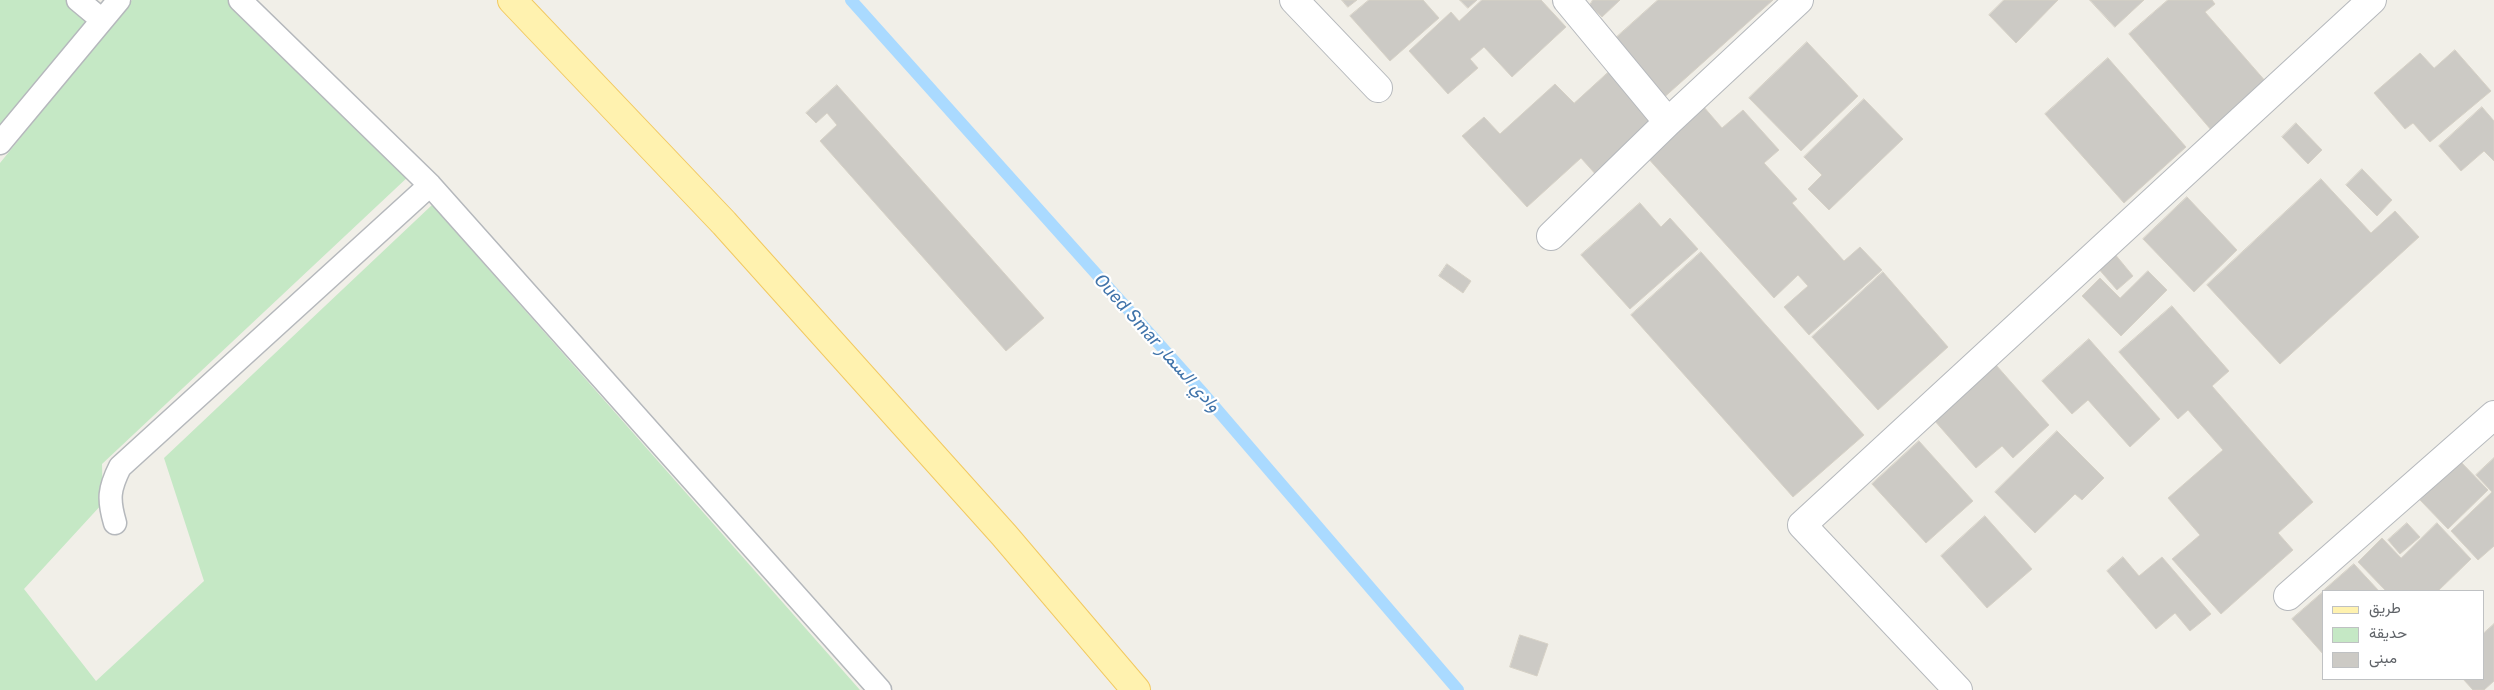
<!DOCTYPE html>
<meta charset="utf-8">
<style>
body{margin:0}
#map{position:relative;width:2494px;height:690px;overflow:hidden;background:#f1efe8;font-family:"Public Sans",Vazirmatn,sans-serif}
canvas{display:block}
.legend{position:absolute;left:2322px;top:590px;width:162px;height:90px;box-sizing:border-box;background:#fff;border:1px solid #bfc1c3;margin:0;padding:6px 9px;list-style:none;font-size:15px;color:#5f6368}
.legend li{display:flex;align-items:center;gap:10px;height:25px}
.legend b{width:25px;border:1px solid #bfc1c3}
</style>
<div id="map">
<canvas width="2494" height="690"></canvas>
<ul class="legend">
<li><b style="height:6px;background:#fff2af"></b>طريق</li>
<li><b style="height:14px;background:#c5e8c5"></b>حديقة</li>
<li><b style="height:14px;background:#cccac5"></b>مبنى</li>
</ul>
</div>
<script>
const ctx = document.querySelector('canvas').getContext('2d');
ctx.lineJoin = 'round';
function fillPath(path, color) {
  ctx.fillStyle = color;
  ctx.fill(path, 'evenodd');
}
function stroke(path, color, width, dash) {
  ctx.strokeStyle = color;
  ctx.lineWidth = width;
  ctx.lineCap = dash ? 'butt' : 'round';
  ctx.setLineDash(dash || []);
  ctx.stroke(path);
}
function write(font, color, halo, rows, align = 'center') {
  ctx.font = font + ' "Public Sans",Vazirmatn,sans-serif';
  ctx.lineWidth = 4.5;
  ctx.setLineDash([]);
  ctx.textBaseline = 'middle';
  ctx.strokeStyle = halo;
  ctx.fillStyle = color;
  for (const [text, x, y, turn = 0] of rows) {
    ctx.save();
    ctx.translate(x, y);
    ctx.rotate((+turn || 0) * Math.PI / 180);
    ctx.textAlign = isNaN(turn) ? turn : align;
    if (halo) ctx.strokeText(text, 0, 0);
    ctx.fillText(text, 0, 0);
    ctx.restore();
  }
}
const green = new Path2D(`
 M0,0H76L93,14L0,126Z
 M132,0H234L410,175L102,464L103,503L24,589L96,681L204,581L164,458L432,205L860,690H0V163Z`);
const stream = new Path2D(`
 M851,0L1202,392L1458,690`);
const building = new Path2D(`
 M1342,0H1357L1348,7Z
 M1369,0H1423L1439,18L1390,61L1350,16Z
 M1460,0H1477L1468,8Z
 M1482,0H1541L1566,27L1512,77L1484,47L1470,59L1478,68L1448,94L1409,51L1451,12L1459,21Z
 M1593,0H1620L1602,17L1590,5Z
 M1658,0H1773L1660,101L1609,44Z
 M2004,0H2058L2016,43L1989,15Z
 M2090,0H2144L2115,27Z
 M2168,0H2212L2215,4L2205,12L2267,83L2212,131L2129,34Z
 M1807,42L1858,96L1801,151L1749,98Z
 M2455,50L2491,91L2430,142L2413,123L2405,129L2374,93L2420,53L2434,68Z
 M2108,58L2186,147L2124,203L2045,114Z
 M1611,70L1658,121L1598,177L1581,158L1527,207L1462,136L1484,117L1500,134L1555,84L1574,103Z
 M837,85L1044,318L1006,351L820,141L837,125L827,113L816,123L806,113Z
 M1864,99L1903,139L1829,210L1808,189L1822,175L1804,157Z
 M1703,106L1722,128L1743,110L1779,150L1764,163L1797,199L1792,203L1844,261L1860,247L1882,270L1809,335L1784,307L1808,286L1798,275L1774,298L1646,156Z
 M2482,107L2494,121V161L2484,151L2461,171L2439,146Z
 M2296,123L2322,150L2308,164L2282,137Z
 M2362,169L2392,200L2377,216L2346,185Z
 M2321,179L2371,233L2395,211L2419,237L2280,364L2207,285Z
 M2187,197L2237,250L2194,292L2143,239Z
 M1640,203L1661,227L1670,218L1698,249L1630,309L1581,255Z
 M1701,252L1864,435L1793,497L1631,315Z
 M2114,253L2133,276L2117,290L2097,267Z
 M1447,264L1471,281L1463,293L1439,276Z
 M2148,271L2167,290L2121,336L2082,296L2100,278L2120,298Z
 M1883,272L1948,347L1878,410L1812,337Z
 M2172,306L2229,371L2212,386L2313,502L2278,533L2293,550L2221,614L2172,559L2200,535L2168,498L2223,450L2188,410L2178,419L2119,352Z
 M2089,339L2160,419L2130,447L2088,400L2072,414L2042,381Z
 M1996,365L2049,425L2013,458L2002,446L1976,468L1934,420Z
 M2057,431L2104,478L2082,500L2075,494L2035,533L1995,492Z
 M1919,441L1973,501L1926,543L1872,484Z
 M2494,458V546L2478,560L2451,531L2492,492L2476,475Z
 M2460,461L2488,490L2448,529L2420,500Z
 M1985,516L2032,569L1987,608L1941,556Z
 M2407,523L2420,537L2400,554L2388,540Z
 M2437,523L2471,559L2438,591H2386L2358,562L2382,538L2401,558Z
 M2123,557L2139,576L2162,557L2211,614L2190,631L2175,613L2156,629L2107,571Z
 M2354,564L2379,591H2323Z
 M2323,592V654L2292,619Z
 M2494,624V681L2484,690H2473L2463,679H2483V634Z
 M1520,635L1548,644L1537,676L1510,667Z`);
const lane = new Path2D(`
 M78,0L102,20
 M240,0L430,185L880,690
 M0,143L119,0
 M115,523C108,499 109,489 120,467L430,185`);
const street = new Path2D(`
 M1294,0L1378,88
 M1567,0L1668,122
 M1551,236L1668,122L1799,0
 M2288,596L2494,415
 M1958,690L1802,525L2372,0`);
const primary = new Path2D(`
 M512,0L724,223L1004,535L1136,690`);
const waterNames = [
 ["Oued Smar وادي السمار",1157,343,48]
];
fillPath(green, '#c5e8c5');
stroke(stream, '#aadaff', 12);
fillPath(building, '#cccac5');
stroke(building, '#d6d1c6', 1);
stroke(lane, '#b5b8bc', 25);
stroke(street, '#b5b8bc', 30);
stroke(primary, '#f2c960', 30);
stroke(lane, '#fff', 22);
stroke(street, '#fff', 28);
stroke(primary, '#fff2af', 28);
write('italic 18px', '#4174aa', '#fff', waterNames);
</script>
